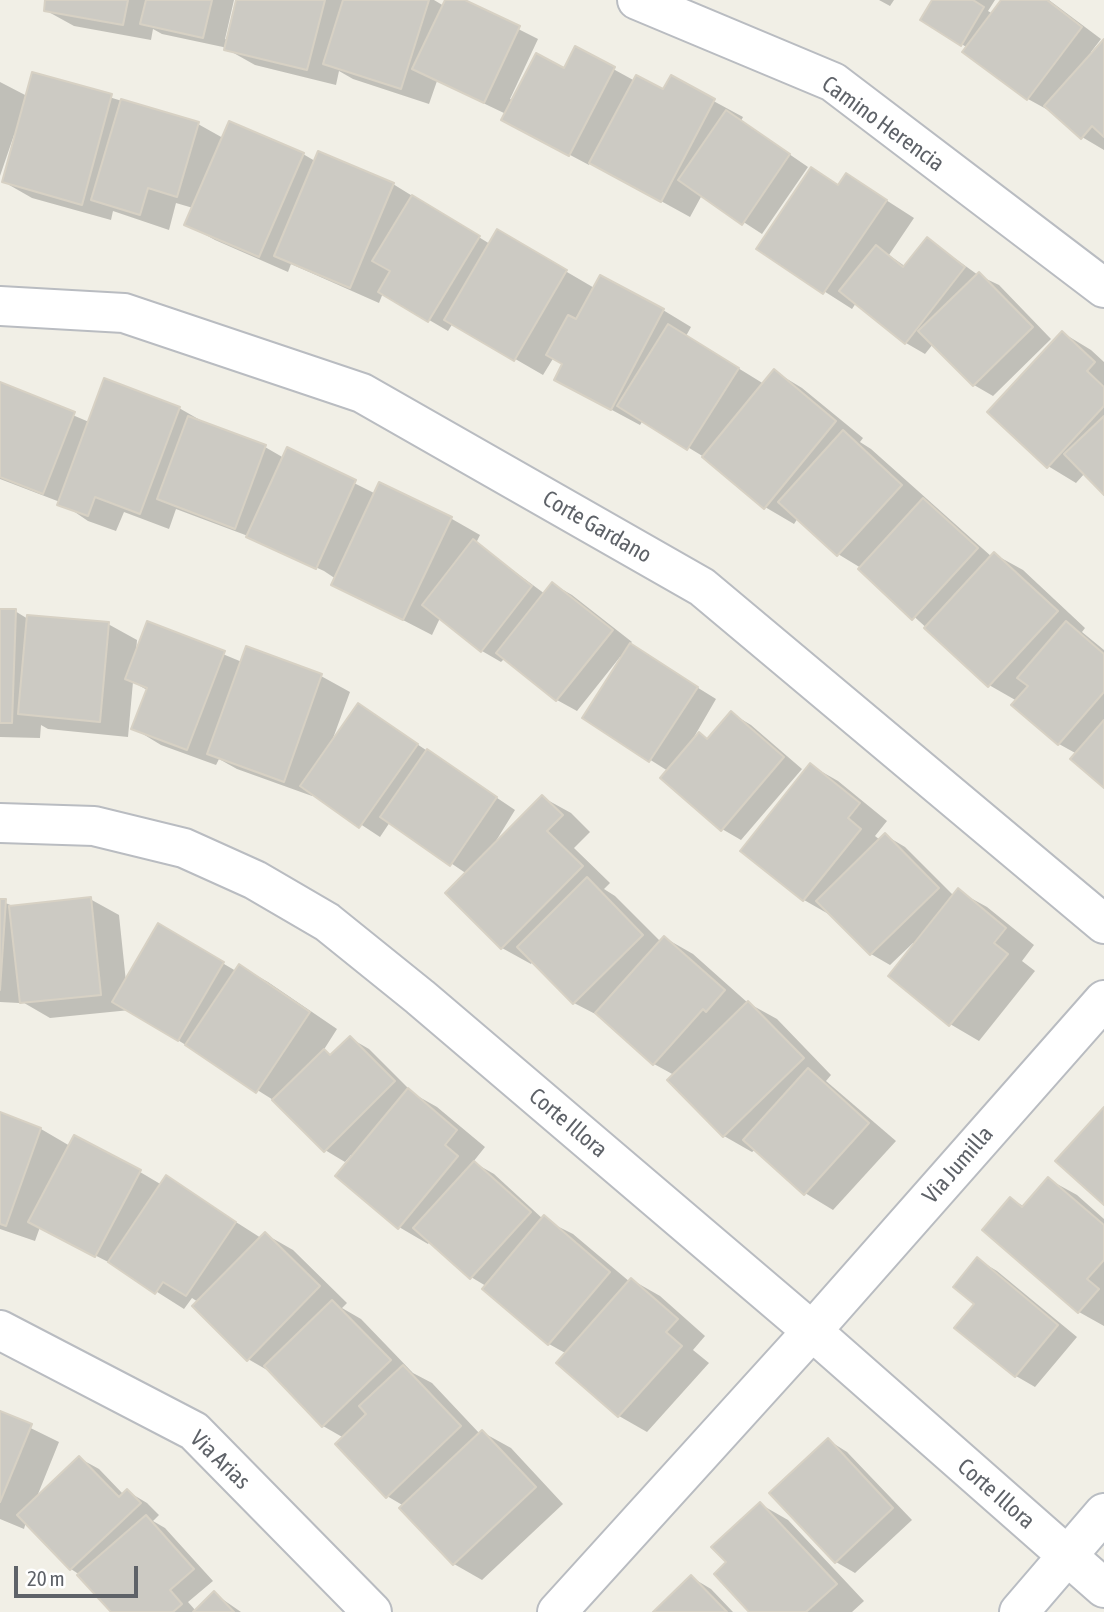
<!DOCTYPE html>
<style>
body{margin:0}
#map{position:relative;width:1104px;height:1612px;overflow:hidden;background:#f1efe6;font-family:"Asap Condensed",sans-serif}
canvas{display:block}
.scale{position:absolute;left:14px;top:1566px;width:124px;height:32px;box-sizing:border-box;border:4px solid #5e6268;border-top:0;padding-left:9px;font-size:21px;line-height:24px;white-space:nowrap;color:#5e6268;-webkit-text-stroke:5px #fff;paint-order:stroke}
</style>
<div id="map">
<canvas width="1104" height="1612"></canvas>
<div class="scale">20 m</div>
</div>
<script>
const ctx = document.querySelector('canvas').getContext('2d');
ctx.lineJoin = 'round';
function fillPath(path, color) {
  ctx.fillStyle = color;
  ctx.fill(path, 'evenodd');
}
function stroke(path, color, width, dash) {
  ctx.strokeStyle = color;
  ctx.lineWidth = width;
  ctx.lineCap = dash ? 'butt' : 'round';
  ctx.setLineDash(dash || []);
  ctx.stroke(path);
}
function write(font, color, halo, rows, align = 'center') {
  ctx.font = font + ' "Asap Condensed",sans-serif';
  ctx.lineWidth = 5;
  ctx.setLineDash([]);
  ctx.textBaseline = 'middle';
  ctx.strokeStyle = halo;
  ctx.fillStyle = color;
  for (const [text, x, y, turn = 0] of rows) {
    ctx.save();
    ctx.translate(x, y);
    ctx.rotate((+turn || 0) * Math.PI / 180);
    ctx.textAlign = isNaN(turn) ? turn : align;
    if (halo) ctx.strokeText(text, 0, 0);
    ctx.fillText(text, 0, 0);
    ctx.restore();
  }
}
const shadow = new Path2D(`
 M47,0H234L225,39L228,40L238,0H434L444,6L447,0H461L538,39L510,99L513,100L564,70L575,48L635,81L664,92L671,78L743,117L741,121L808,167L762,234L702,195L690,217L590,162L589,165L523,130L506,114L437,81L429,104L353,79L339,71L336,85L255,65L223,47L162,34L153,29L151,40L74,26L45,10Z
 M879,0H894L890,6Z
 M934,0H995L988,11L993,14L1003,0H1049L1101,39L1091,52L1094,53L1104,42V150L1082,137L1049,108L1048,110L1028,99L965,51L968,48L922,20Z
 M33,74L198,124L223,138L303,154L315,161L393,184L490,244L497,231L596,289L663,310L691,327L686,336L764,384L774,371L802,388L863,438L860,442L871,449L992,557L994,554L1023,570L1085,628L1082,632L1104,650V786L1077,754L1059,744L1017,701L989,685L861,568L838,554L798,518L794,524L765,507L709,460L643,420L640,425L584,395L565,364L554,357L543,375L453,323L448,331L383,293L379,303L291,264L288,272L215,240L186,224L193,208L176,203L169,230L113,211L111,220L32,198L4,182L17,135H14L0,176V82L27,96Z
 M847,175L914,218L889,255L906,267L928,239L978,275L999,285L1051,339L993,396L974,385L933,344L925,354L906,343L856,303L852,309L758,249L840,186Z
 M1063,333L1091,350L1104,362V492L1085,473L1076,483L1048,466Z
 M0,384L89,422L179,408L207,424L265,447L284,458L288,450L376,494L380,485L452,519L480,535L476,543L545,594L553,584L572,595L632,642L629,645L716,699L687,749L709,740L731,713L751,725L802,769L741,840L722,829L668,771L584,718L622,659L620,657L577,711L557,700L505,658L501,662L482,651L440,618L432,635L333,584L336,579L324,571L248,536L176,509L169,529L124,512L116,531L88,521L60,502L0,479Z
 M0,611H15L28,619L108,624L137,640L136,652L148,623L242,662L321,676L350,692L332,741L359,705L515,810L491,849L542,797L571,813L590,832L574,848L610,883L604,889L615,896L661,942L665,938L693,954L748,1003L777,1019L831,1075L826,1081L896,1141L833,1210L805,1193L756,1149L752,1152L724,1136L674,1075L654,1064L603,1018L574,1003L533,961L531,964L502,948L467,874L390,822L380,837L313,793L312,796L237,769L219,759L216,765L161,745L133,728L147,690L133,682L128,737L48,729L41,725L40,738L0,737Z
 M810,765L838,781L887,821L875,836L880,840L885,835L905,847L954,896L958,891L987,907L1034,945L1022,961L1035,971L979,1041L950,1024L890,976L915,944L913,943L890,965L871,954L832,916L804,900Z
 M90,899L119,915L126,982L159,926L236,971L240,966L268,982L337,1029L323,1051L332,1056L350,1038L369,1049L414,1094L437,1107L485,1147L473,1162L494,1174L543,1219L573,1234L630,1282L632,1280L660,1296L705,1336L693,1350L709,1363L647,1432L619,1416L559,1363L567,1354L549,1344L484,1288L486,1286L471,1277L430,1241L428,1244L399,1227L353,1157L351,1155L345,1162L325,1150L278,1103L130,1010L50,1018L19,1000V1003L0,1002V901L16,907Z
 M0,1114L41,1129L70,1146L140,1172L162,1185L167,1178L261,1238L265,1234L293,1250L347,1303L342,1308L361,1319L413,1373L432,1383L480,1434L482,1432L511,1448L563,1504L482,1580L454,1564L404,1506L387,1496L344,1438L323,1426L274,1374L248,1359L198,1302L192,1298L184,1309L116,1266L40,1227L35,1241L0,1229Z
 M1048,1179L1077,1195L1104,1219V1326L1079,1312L984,1230L1011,1199L1025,1207Z
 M977,1259L997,1271L1077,1337L1035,1387L1016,1376L976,1304Z
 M0,1413L59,1442L36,1499L79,1458L99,1469L124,1495L127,1491L147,1503L159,1515L153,1521L165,1528L213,1581L188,1602L196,1611L215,1594L241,1612H113L80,1575L71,1569L26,1522L24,1529L0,1519Z
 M828,1440L847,1452L912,1520L855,1573L836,1562Z
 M760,1504L788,1520L864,1601L852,1612H751L729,1562Z
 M691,1577L711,1589L733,1612H655Z`);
const building = new Path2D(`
 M45,0H128L123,25L44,11Z
 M146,0H212L203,38L140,24Z
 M236,0H325L307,70L224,50Z
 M343,0H429L401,89L323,64Z
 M445,0H465L520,26L484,103L412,69Z
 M932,0H973L984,7L961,46L920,20Z
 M1001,0H1047L1082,27L1027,100L962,52Z
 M1104,39V137L1092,126L1081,139L1044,106Z
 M575,46L615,67L569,156L501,120L536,53L564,68Z
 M32,72L112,94L82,205L2,182Z
 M636,75L663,89L671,75L715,99L661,202L589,163Z
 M121,99L199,122L177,197L148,188L140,215L91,200Z
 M726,110L790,154L742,225L678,180Z
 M229,121L304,153L259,257L184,225Z
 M318,151L394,183L350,288L274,256Z
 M811,167L838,185L846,173L887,200L823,294L756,249Z
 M412,195L480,236L428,322L378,292L390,271L372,261Z
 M497,229L567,270L514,361L444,320Z
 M927,237L965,267L905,344L839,291L876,245L903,267Z
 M979,272L1033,327L973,386L918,331Z
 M600,275L664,309L611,410L554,380L562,364L546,355L568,315L576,319Z
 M668,324L739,368L687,450L617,406Z
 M1062,331L1095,362L1087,371L1104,387V406L1047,468L987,412Z
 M774,369L836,421L764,509L702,457Z
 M104,378L180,407L140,514L95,497L88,516L57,505Z
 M0,382L75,412L43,494L0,477Z
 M188,416L266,445L235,529L157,499Z
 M1104,416V495L1064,454Z
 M843,430L902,485L837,556L778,502Z
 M287,447L356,480L316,569L246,537Z
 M379,482L452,517L403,620L331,585Z
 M923,498L978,548L912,620L858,569Z
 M473,539L532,586L481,652L422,605Z
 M994,552L1058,611L988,687L924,628Z
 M552,582L613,630L556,701L496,653Z
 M0,609H16L12,723H0Z
 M27,615L109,622L100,722L18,714Z
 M147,621L225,651L187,750L131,729L147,688L125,679Z
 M1066,621L1104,654V692L1058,745L1011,705L1028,686L1017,678Z
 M630,643L698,687L649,762L582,718Z
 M246,646L322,674L284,782L207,754Z
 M358,703L418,744L359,828L300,786Z
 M731,711L784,757L721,831L660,778L699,732L707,739Z
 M1104,720V788L1070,759Z
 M427,749L497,797L450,866L380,817Z
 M810,763L860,803L848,818L861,829L803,901L740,851Z
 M542,795L563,815L547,831L583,866L501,949L445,893Z
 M885,833L939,888L870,955L816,901Z
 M587,877L643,935L573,1004L517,947Z
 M958,888L1006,928L994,943L1008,954L949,1026L888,976Z
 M91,897L101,995L20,1003L9,906Z
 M0,899H6L0,990Z
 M158,923L224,962L178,1041L112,1002Z
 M664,936L725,990L706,1012L703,1009L653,1065L595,1013Z
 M239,964L310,1012L256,1093L185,1045Z
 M748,1001L804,1058L723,1137L667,1080Z
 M350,1036L395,1081L324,1152L272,1100L324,1049L330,1055Z
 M808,1068L869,1123L804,1195L743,1140Z
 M408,1088L457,1130L445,1145L458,1156L398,1229L335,1176Z
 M1104,1107V1205L1055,1161Z
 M0,1112L41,1128L6,1226L0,1224Z
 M74,1135L141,1170L95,1257L28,1222Z
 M474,1161L531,1212L470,1279L413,1228Z
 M166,1175L236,1222L186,1296L163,1282L155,1294L108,1262Z
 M1048,1177L1104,1225V1260L1087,1279L1099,1289L1078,1313L982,1230L1010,1197L1022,1207Z
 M544,1215L610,1272L548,1345L482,1289Z
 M265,1232L320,1286L247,1361L192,1306Z
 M977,1257L1058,1325L1015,1377L954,1328L974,1304L953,1287Z
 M631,1278L678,1319L666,1332L682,1346L618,1417L556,1363Z
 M332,1300L391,1360L322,1427L264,1366Z
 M403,1365L461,1426L386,1498L335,1444L366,1414L359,1406Z
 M0,1411L32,1424L0,1502Z
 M482,1430L536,1487L453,1565L399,1508Z
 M828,1438L893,1508L835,1563L769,1493Z
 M79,1456L119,1497L127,1489L141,1503L70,1570L17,1515Z
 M760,1502L837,1584L806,1612H749L714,1574L726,1562L711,1547Z
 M146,1515L194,1569L170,1590L182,1604L173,1612H111L77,1575Z
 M691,1575L727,1612H653Z
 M214,1591L234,1612H193Z`);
const street = new Path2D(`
 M637,0L833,82L1104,288
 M0,306L124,313L362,393L702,587L1104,924
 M0,823L94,826L184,848L255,880L327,922L420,997L812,1331L1104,1588
 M0,1330L194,1431L372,1612
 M557,1612L812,1331L1104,1000`);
const secondary = new Path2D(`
 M1019,1612L1104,1513`);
const streetNames = [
 ["Camino Herencia",883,124,36],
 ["Corte Gardano",597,527,30],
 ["Corte Illora",568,1123,40],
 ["Via Jumilla",958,1165,-49],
 ["Via Arias",220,1460,44],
 ["Corte Illora",996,1494,41]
];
fillPath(shadow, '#0003');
fillPath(building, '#cccac3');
stroke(building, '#d7d1c4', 2);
stroke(street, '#b9bcc1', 42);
stroke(secondary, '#b9bdc3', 42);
stroke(street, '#fff', 38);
stroke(secondary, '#fff', 38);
write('23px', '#5e6268', '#fff', streetNames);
</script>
